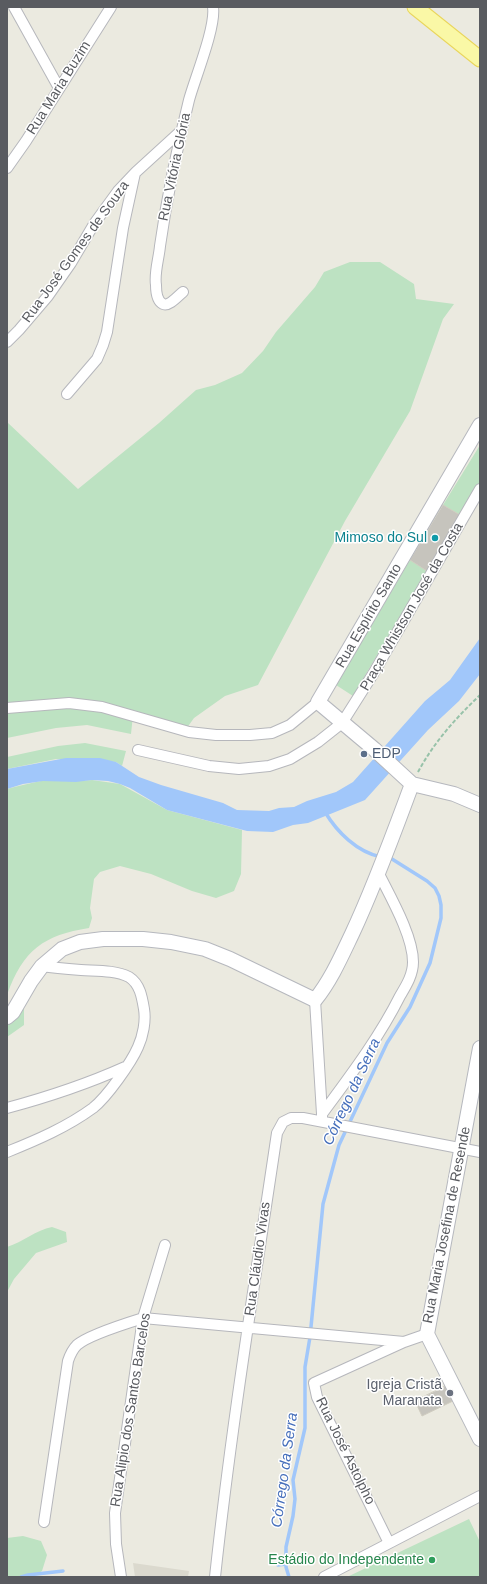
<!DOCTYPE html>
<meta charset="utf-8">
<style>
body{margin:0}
#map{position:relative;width:487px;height:1584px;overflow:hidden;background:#ebeae0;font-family:Arial,sans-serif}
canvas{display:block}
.frame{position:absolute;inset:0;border:8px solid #595b60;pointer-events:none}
</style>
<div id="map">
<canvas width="487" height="1584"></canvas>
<div class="frame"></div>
</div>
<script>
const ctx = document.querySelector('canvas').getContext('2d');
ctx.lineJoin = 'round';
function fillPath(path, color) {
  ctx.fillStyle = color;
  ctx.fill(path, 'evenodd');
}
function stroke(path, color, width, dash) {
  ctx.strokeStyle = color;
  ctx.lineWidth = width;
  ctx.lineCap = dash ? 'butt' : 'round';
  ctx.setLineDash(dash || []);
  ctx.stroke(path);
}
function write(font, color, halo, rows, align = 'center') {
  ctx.font = font + ' Arial,sans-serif';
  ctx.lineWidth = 3;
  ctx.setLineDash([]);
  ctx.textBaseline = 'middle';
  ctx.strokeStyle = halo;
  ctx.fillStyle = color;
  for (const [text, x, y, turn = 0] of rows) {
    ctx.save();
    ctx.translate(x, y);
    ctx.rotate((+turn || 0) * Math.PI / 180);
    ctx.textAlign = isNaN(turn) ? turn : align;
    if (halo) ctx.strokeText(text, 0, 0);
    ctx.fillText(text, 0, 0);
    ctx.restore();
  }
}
const education = new Path2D(`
 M133,1563L189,1571L188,1577H135Z`);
const green = new Path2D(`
 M350,262H380L414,284L416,299L454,304L443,319L410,411L345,521L258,685L225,696L194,718L184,732L133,715L131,734L87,725L56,728L7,738V422L78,489L159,423L196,390L215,385L242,373L263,351L276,332L315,287L324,272Z
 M480,445V482L460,515L443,505Z
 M410,560L427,571L353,696L336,685Z
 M85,743L126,751L122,766L116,762L56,759L7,769V757L58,746Z
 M92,780L120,784L167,810L242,830L241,874L234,891L216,898L192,891L151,874L120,866L100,872L94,879L90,908L92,918L89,928C44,935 23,950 7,995V789C18,786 30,783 41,781C58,779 75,782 92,780Z
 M24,1001V1025L7,1037V1023Z
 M52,1227L66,1232L67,1242L36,1253L14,1279L7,1292V1247C23,1242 36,1230 52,1227Z
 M469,1519L480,1542V1577H347Z
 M23,1536L41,1541L47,1555L42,1571L32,1577H7V1538Z`);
const water = new Path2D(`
 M480,638V674L459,701L428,730L365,800L308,823L293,825L273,832L247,831L167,810L130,788L120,784L108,781L92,780L76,782L43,781L23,784L7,789V769L66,758H100L116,762L139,777L161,785L223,803L237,810L269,811L279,808L294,807L307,801L336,792L353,782L425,701L450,680Z`);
const stream = new Path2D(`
 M325,812C337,832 357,852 381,857
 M278,1565L286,1564
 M21,1577L28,1575L63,1571
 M289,1577L286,1567V1547L293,1516L295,1499L293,1480L305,1428V1367L310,1337L323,1204L339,1145L387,1043L410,1007L430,963L441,918V905L439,896L435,888L427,881L392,859L387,858`);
const building = new Path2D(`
 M443,505L460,515L427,571L410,560Z
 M446,1386L453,1401L422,1416L415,1401Z`);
const path = new Path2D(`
 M418,772C434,742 456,718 480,695`);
const minor = new Path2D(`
 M14,7L59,88
 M7,168L26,141L111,7
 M183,292C179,295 169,307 163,304C157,301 156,291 156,285C154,273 159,258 160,246C167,197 177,148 189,100C195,78 216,27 213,7
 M7,342L19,330L48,296L71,263L94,224L118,191L136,172L182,130
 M67,394L97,359L103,345L107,332L123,228L135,173
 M7,708L69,703L102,707L189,732L216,735H250L272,733L290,725L318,702
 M138,750L209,766L239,769L269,766L290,759L318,742L342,723L373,674L480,489
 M315,1000L322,1114
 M7,1108C48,1097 87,1084 125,1067
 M322,1120V1114C350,1076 379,1038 400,996C406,986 413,975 413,962C413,936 391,898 379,874
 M7,1152C37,1140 67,1127 93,1108C107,1097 131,1063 138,1047C143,1036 146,1021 144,1009C142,997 140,984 129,977C115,970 96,971 81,970C68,969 55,968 42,966
 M44,1522L68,1361C70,1355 72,1350 77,1345C88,1335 127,1323 143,1318L404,1342
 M389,1543L317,1397L314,1383L404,1342L427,1334
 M121,1577L116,1544L115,1513L143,1318L165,1245
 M215,1577C231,1428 255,1281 277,1133L283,1122L291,1118H303L480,1152
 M324,1577L480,1496`);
const secondary = new Path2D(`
 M480,425L318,702L374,749L412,784L454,794L480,805
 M7,1017L13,1012L31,981L42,966L62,949L80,942L103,939H143L171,942L205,949L230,959L315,1000C331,980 341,957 352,934C375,885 393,835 412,784
 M480,1048L427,1334L480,1439`);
const primary = new Path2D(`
 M415,7L480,59`);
const markers = [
 [435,538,4,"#0f9aa8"],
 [364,754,4,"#5c6f8a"],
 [450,1393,4,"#6b7280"],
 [432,1560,4,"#2e9e5b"]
];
const streetNames = [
 ["Rua Maria Buzim",59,88,-58],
 ["Rua Vitória Glória",175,167,-78],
 ["Rua José Gomes de Souza",76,252,-54],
 ["Praça Whistson José da Costa",412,607,-60],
 ["Rua Espírito Santo",369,616,-60],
 ["Rua Maria Josefina de Resende",447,1225,-79],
 ["Rua Cláudio Vivas",258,1259,-82],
 ["Rua Alipio dos Santos Barcelos",131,1410,-81],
 ["Rua José Astolpho",345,1451,64]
];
const cultureNames = [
 ["Mimoso do Sul",427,538]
];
const serviceNames = [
 ["EDP",372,754]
];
const worshipNames = [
 ["Igreja Cristã",442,1385],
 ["Maranata",442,1401]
];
const leisureNames = [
 ["Estádio do Independente",424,1560]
];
const waterNames = [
 ["Córrego da Serra",352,1092,-65],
 ["Córrego da Serra",285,1470,-82]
];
fillPath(education, '#dbd9ce');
fillPath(green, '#bde2c2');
fillPath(water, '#a1c7fa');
stroke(stream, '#a1c7fa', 3.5);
fillPath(building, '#c6c4bd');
stroke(building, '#cfccbf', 1);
stroke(minor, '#b6b7bc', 12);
stroke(secondary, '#b6b8be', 16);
stroke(primary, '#e9d55b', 17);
stroke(path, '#97c2a9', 2, [4, 2]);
stroke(minor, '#fff', 10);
stroke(secondary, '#fff', 14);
stroke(primary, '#faf8a6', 15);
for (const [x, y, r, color] of markers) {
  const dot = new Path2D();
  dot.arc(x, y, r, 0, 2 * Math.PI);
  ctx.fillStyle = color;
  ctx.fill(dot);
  stroke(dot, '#fff', 1.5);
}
write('14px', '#595b60', '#fff', streetNames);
write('14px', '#0d838f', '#fff', cultureNames, 'right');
write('14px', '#4e5e75', '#fff', serviceNames, 'left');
write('14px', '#5b616d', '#fff', worshipNames, 'right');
write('14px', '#27864d', '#fff', leisureNames, 'right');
write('italic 15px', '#466fbb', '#fff', waterNames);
</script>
